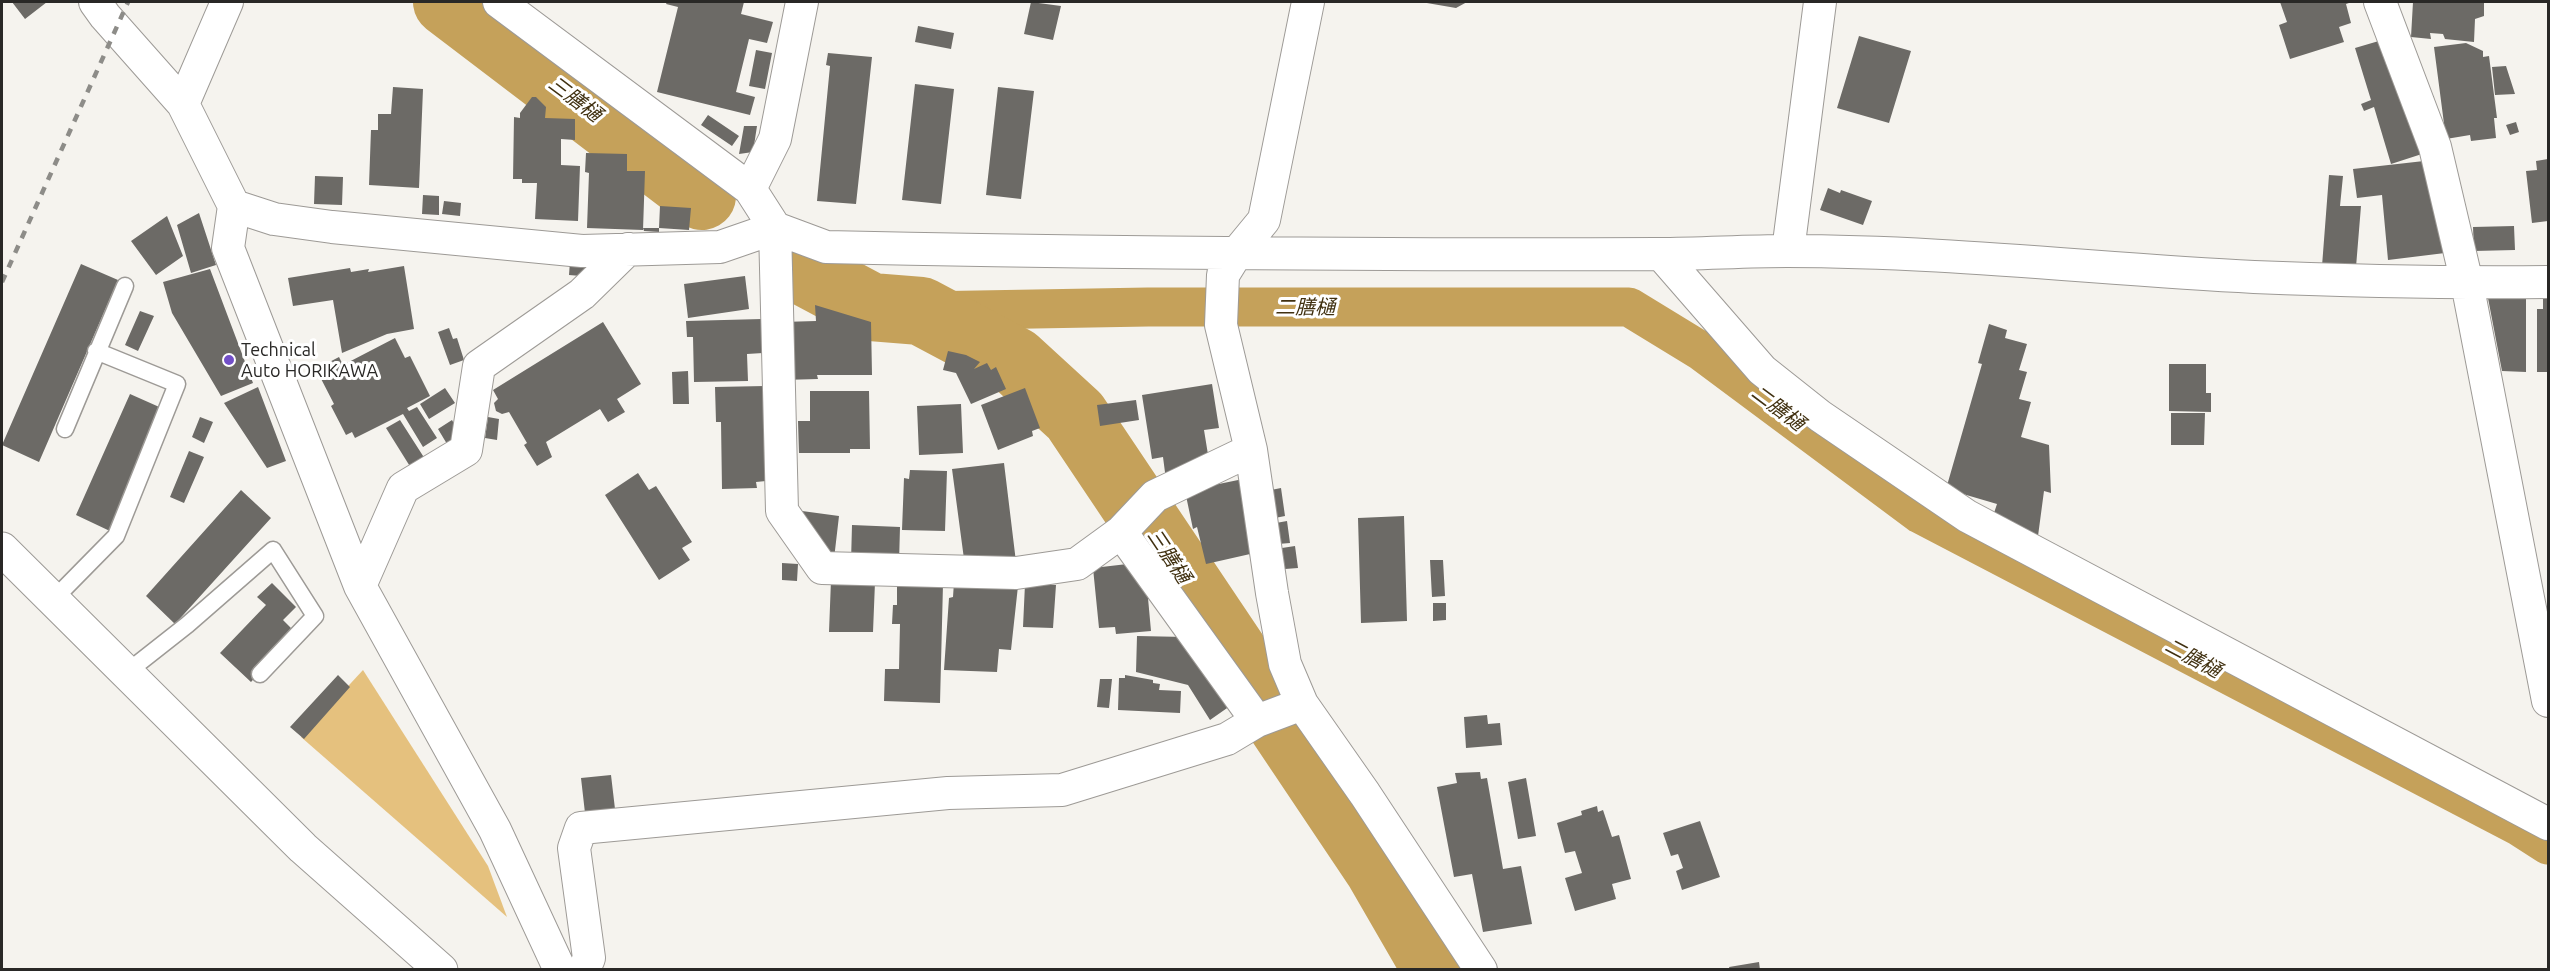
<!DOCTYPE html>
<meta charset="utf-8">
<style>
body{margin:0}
#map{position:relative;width:2550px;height:971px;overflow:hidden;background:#f5f3ee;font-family:Ubuntu,sans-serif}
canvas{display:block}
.frame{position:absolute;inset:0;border:3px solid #292826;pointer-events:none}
</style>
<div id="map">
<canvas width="2550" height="971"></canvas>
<div class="frame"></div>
</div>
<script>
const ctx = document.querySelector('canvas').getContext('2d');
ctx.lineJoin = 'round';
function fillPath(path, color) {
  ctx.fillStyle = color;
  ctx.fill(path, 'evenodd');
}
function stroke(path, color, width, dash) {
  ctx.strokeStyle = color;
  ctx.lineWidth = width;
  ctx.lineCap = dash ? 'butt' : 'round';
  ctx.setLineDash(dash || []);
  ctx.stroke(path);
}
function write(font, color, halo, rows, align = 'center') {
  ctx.font = font + ' Ubuntu,"Noto Sans JP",sans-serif';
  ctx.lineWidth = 6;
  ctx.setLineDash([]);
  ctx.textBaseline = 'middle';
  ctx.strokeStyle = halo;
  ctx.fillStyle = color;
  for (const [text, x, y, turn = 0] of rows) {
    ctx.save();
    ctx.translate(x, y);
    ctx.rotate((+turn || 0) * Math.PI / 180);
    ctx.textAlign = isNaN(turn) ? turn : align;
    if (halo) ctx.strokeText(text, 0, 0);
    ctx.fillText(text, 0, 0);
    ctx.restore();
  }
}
const green = new Path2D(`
 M363,670L488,866L507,917L301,737Z`);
const canal = new Path2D(`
 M921,311L1148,307H1629L1701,351L1920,514L2520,827L2548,845`);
const river = new Path2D(`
 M447,2L702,196
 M794,266L871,307L921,311L1015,361L1075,416L1378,868L1437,970`);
const building = new Path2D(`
 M12,2H47L25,19Z
 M667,2H744L741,14L773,22L767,43L749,39L736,92L755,97L750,115L657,92L678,7L666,4Z
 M1031,2L1061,6L1053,40L1024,34Z
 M1421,2H1467L1456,8Z
 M2280,2H2352L2346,4L2351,23L2339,27L2344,42L2290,59L2279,25L2287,22Z
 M2413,2H2484V16L2475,19L2474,42L2445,39L2443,34L2430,33L2431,39L2411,37Z
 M918,26L954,33L951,49L915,42Z
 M1859,36L1911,51L1889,123L1837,108Z
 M2389,38L2425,153L2391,164L2374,107L2364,111L2361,104L2371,100L2355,48Z
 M2466,43L2483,51V57L2489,56L2497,118H2494L2496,138L2471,141L2470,135L2446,139L2434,47Z
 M756,50L772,53L765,89L749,86Z
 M828,53L872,57L856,204L817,201L830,66L826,65Z
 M2506,66L2515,94L2495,95L2492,67Z
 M915,84L954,89L941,204L902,200Z
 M393,87L423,89L419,188L369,185L371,130H378V114H391Z
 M998,87L1034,91L1021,199L986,195Z
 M532,97H536L546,107L545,118L575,119V140L561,139V165L580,166L578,221L535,219L537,183H522V179H513L514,117L520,118V113Z
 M708,115L739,136L732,146L701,125Z
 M2516,122L2519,132L2510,135L2506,125Z
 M744,126H757L753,152L739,154Z
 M586,153L627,154V171H645L643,230L587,228L589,173L585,172Z
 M2548,159V221L2532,223L2526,171L2537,170L2536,161Z
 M2424,161L2445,253L2388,260L2382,195L2357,198L2353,169Z
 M2329,175L2343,176L2340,206H2361L2356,267L2322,266Z
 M315,176L343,177L342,205L314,204Z
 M1828,188L1840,193L1841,190L1872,201L1863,225L1820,210Z
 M423,195L439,196V215L422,214Z
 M444,201L461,203L460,216L442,214Z
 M660,206L691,208L689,230L659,228V232L644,231L643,228H659Z
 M199,213L216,265L191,273L177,225Z
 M167,216L183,256L156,275L131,241Z
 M2514,226L2515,250L2474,251L2473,227Z
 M570,261L594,262L593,277L569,275Z
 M81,264L118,280L39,462L2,445Z
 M404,266L414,329L387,334L342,353L333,300L293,306L288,278L350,268L351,272L369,269L368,272Z
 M210,269L253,383L221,396L172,313L163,282Z
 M745,276L749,309L688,318L684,284Z
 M2487,293L2526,294V372L2502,371Z
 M2543,294H2548V372H2537V309H2543Z
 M815,305L871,322L872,375H817L818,379L782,380V322L816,321Z
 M140,311L154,316L138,351L125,345Z
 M762,319L763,353L747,354L748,381L694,382L693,337H687L686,321Z
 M603,322L641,384L617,399L625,412L608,422L600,409L546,442L552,457L537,466L524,445L527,443L509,412L502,414L496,411L494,403L498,399L493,390Z
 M1989,324L2007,330L2005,338L2027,344L2019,370L2027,372L2019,399L2031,402L2021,437L2049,445L2051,493L2044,491L2038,536L1994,513L1997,504L1946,489L1982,364L1978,363Z
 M449,328L453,339L457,338L464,360L450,365L438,332Z
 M395,338L405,358L410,356L430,396L407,408L409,411L417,407L437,438L423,447L403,414L355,438L352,432L346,435L331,406L334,404L316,369L339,357L343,365Z
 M948,351L966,355L980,362L974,369L987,363L991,370L996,367L1006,389L971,404L956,373L943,370Z
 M2169,364H2206V393H2211V412L2169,411Z
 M688,371L689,404H673L672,372Z
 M1212,384L1219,428L1204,430L1211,473L1166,480L1163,457L1152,459L1142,395Z
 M765,386L766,481L756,482L757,488L722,489L721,422H716L715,387Z
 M258,387L286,461L267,468L224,403Z
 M445,388L455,403L429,419L420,404Z
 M1025,388L1040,428L1032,431L1033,436L998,450L981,405Z
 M810,391H869L870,449H850V453H799L798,421H810Z
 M130,394L166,410L112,532L76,515Z
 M1136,400L1139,420L1100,426L1097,405Z
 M961,404L963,453L919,455L917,406Z
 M2171,413H2205L2204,445H2171Z
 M200,417L213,422L204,443L192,437Z
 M488,417L499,419L497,440L485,438Z
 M400,420L425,459L411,468L386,428Z
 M452,420L460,435L447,444L438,429Z
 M189,451L204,457L184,503L170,497Z
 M1004,463L1016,562L989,566L988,556L964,559L952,469Z
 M910,470L947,471L945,531L902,530L904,478L909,479Z
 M638,473L649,490L656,486L692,542L682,548L690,560L659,580L605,495Z
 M1243,479L1259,552L1206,564L1197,527L1193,529L1185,491Z
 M1281,488L1285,516L1275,518L1271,490Z
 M241,490L271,518L175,624L146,596Z
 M802,511L839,516L834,559L798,537Z
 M1404,516L1407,621L1361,623L1358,518Z
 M1287,521L1290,543L1278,544L1276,523Z
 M852,525L900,527L899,563L851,562Z
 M1295,546L1298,568L1285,569L1282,548Z
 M1430,560H1443L1445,596L1432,597Z
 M782,563L798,564L797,581L782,580Z
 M1136,563L1155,596L1148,598L1151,631L1116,634L1115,627L1099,628L1093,568Z
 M831,580L875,582L873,632H829Z
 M954,582L1018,586L1011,650L999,649L997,672L944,670L949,598L953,597Z
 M272,583L296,607L283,620L296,633L251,682L220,653L266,605L257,597Z
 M897,583L943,584L940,703L884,701L885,669H899L900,624H892L893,605H897Z
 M1025,584L1056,585L1053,628L1023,627Z
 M1433,603H1446V620L1433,621Z
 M1137,636L1186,637L1230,706L1210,720L1188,685L1136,672Z
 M338,675L350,687L304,739L290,727Z
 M1125,675L1153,680V683L1160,684L1159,690L1181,691L1180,713L1118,710L1119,678H1125Z
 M1100,679H1112L1109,708L1097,707Z
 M1487,715L1488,724L1500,723L1502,745L1466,748L1464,717Z
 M1480,772L1481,779L1487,778L1503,869L1521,866L1532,924L1483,932L1472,874L1454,877L1437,787L1457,783L1455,773Z
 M611,775L615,809L585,813L581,778Z
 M1526,778L1536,836L1518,839L1508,782Z
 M1597,806L1598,812L1603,810L1612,837L1619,835L1631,879L1612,884L1616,899L1575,911L1565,878L1582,873L1575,851L1565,853L1557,823L1582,815L1581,811Z
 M1700,821L1720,877L1682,890L1676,871L1683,868L1678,854L1671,856L1663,833Z
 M1759,962L1760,970H1730L1729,967Z`);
const lane = new Path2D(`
 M65,429L125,286
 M53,600L116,536L177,384L96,351
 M126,673L187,625L273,550L315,616L260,674`);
const street = new Path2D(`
 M95,2L105,16L183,104L234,206L274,219L332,227L582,251L720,247L775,228L826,247C1103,253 1380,255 1658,254C1701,254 1744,251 1787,251C1943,251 2098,269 2254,277C2352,281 2450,283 2548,282
 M499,2L750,189L775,228L782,511L822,568L1016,573L1077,564L1121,532L1155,496L1251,450
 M1308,2L1264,220L1236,254L1223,275L1221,325L1251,450L1272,593L1285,664L1302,704L1365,794L1481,970
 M2380,2L2435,147L2467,283L2548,701
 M183,104L227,2
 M750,189L775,139L802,2
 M234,206L228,248L360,586L495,830L560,970
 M1788,251L1820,2
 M1661,254L1762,370L1820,416L1967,516L2548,824
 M1121,532L1257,721
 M360,586L403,488L466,450L479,366L582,294L628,249
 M584,970L589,958L574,848L581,828L948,793L1062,790L1227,739L1257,721L1302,704`);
const secondary = new Path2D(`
 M2,549L303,848L441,970`);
const rail = new Path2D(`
 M2,282L128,2`);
const markers = [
 [229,360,6,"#724fc8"]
];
const poiNames = [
 ["Technical",241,350],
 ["Auto HORIKAWA",241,371]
];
const waterNames = [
 ["三膳樋",575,99,37],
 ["二膳樋",1305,307],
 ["二膳樋",1778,408,37],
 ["三膳樋",1169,556,56],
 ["二膳樋",2193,658,28]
];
fillPath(green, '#e5c17e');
stroke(canal, '#c5a15a', 39);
stroke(river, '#c5a15a', 68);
fillPath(building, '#6c6a66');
stroke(lane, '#9d9a96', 19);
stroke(street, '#9d9a96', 34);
stroke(secondary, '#9d9a96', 35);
stroke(lane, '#fff', 16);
stroke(street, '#fff', 32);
stroke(secondary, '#fff', 33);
stroke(rail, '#8d8c88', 4.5, [8, 8]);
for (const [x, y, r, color] of markers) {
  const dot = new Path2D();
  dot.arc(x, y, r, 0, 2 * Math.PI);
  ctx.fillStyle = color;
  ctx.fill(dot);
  stroke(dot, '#fff', 2);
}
write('18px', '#292826', '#fff', poiNames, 'left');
write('italic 20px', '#413111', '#fff', waterNames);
</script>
